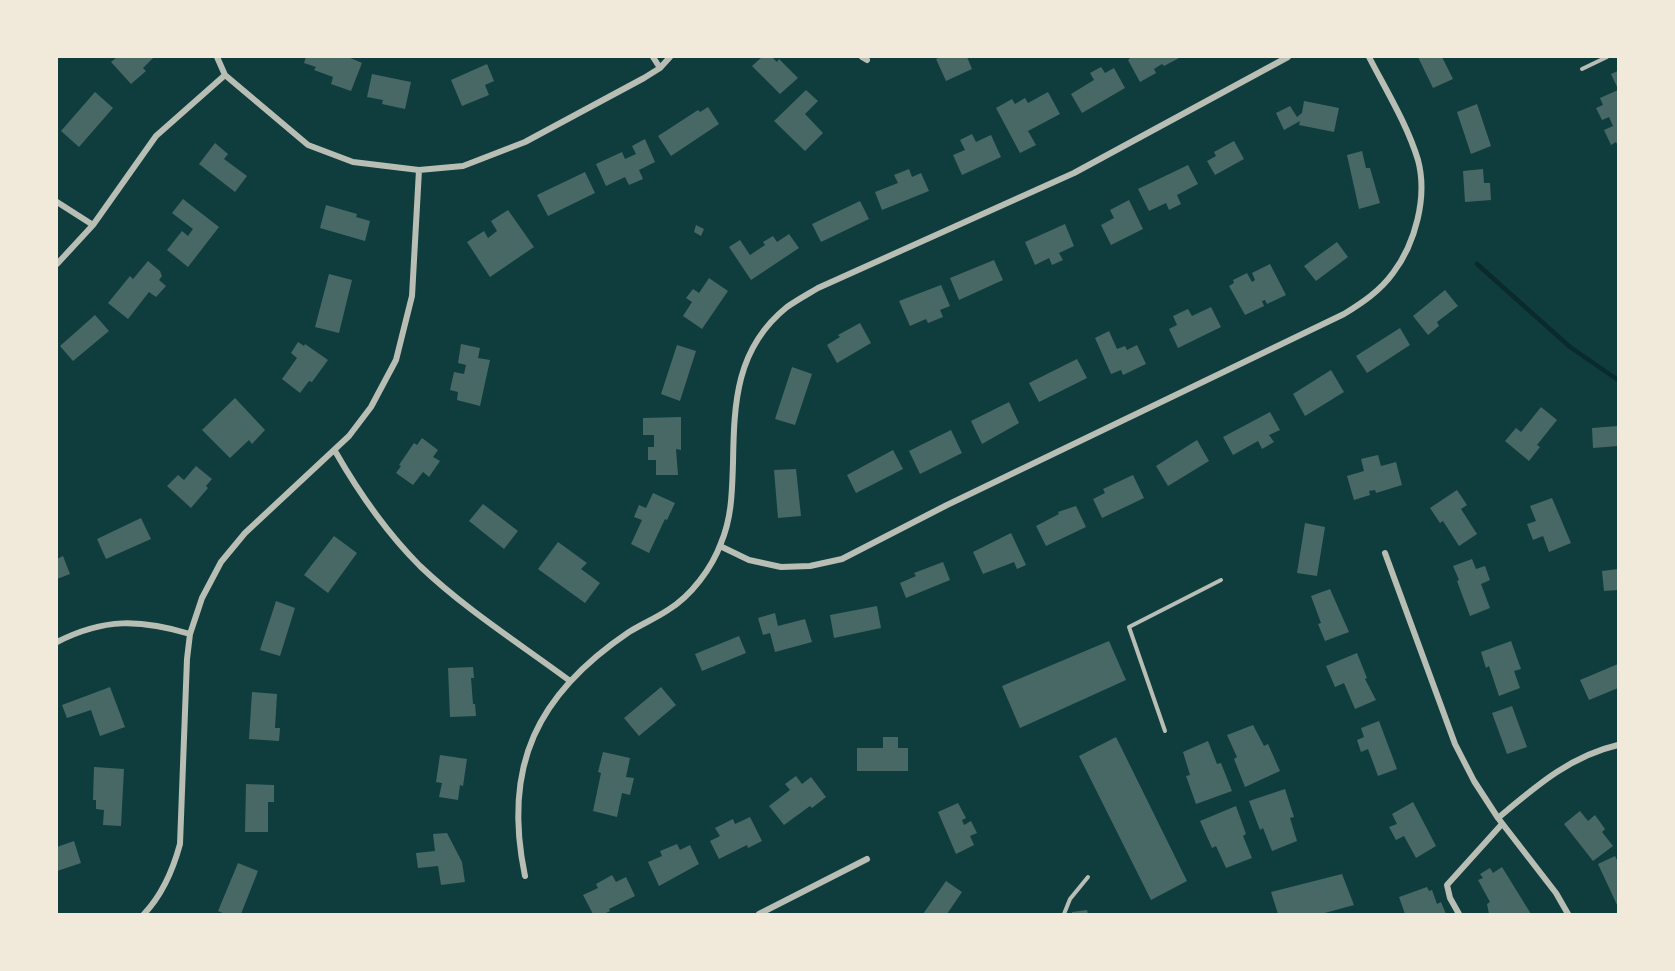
<!DOCTYPE html>
<style>
body{margin:0}
#map{position:relative;width:1675px;height:971px;overflow:hidden;background:#0f3d3e;font-family:Helvetica,sans-serif}
canvas{display:block}
.frame{position:absolute;inset:0;border:58px solid #f1e9da;pointer-events:none}
</style>
<div id="map">
<canvas width="1675" height="971"></canvas>
<div class="frame"></div>
</div>
<script>
const ctx = document.querySelector('canvas').getContext('2d');
ctx.lineJoin = 'round';
function stroke(path, color, width, dash) {
  ctx.strokeStyle = color;
  ctx.lineWidth = width;
  ctx.lineCap = dash ? 'butt' : 'round';
  ctx.setLineDash(dash || []);
  ctx.stroke(path);
}
function fillPath(path, color) {
  ctx.fillStyle = color;
  ctx.fill(path, 'evenodd');
}
const stream = new Path2D(`
 M1477,264L1570,347L1618,380`);
const building = new Path2D(`
 M117,57H154L143,68L146,71L131,84L111,62Z
 M306,57H348L362,63L351,91L331,84L333,77L314,70L316,67L304,63Z
 M762,57H772L777,62L779,59L798,78L780,94L752,66Z
 M941,57H967L972,69L946,81L936,59Z
 M1131,57H1181L1164,66L1162,64L1154,69L1156,73L1140,82L1128,60Z
 M1418,57H1442L1453,79L1433,88Z
 M487,64L494,81L485,85L489,95L462,106L451,80Z
 M1101,67L1105,73L1114,68L1125,88L1082,113L1071,94L1094,80L1090,73Z
 M1618,71V89L1611,74Z
 M372,74L411,82L405,109L382,104L383,100L367,97Z
 M806,90L818,101L805,114L823,133L805,151L774,121Z
 M1618,90V146L1616,142L1611,145L1604,130L1613,126L1609,117L1602,120L1596,108L1603,105L1600,98Z
 M95,92L113,108L79,147L61,131Z
 M1048,92L1060,114L1028,131L1036,145L1020,153L996,108L1012,99L1015,104L1025,98L1028,103Z
 M1304,101L1339,108L1334,132L1299,125L1300,121L1284,130L1276,113L1290,106L1297,117L1302,113Z
 M1477,104L1491,146L1471,154L1457,112Z
 M708,107L719,124L671,156L658,136L698,110L700,112Z
 M972,134L976,142L991,135L1001,157L962,175L953,155L965,150L960,140Z
 M645,139L655,162L639,170L643,179L629,185L625,177L606,186L596,164L622,152L625,159L636,154L632,146Z
 M1234,141L1244,159L1215,175L1207,161L1216,156L1214,152Z
 M215,143L228,154L224,159L247,176L235,192L199,164Z
 M1362,151L1366,168H1370L1380,203L1359,209L1347,155Z
 M1188,165L1198,184L1177,195L1181,204L1169,210L1166,203L1149,211L1138,189Z
 M909,169L912,177L921,173L929,191L882,210L875,192L898,183L894,175Z
 M1483,169L1484,183H1490L1491,200L1465,202L1463,171Z
 M585,172L595,193L548,216L537,195Z
 M183,199L219,227L188,267L167,250L182,231L188,236L193,229L172,213Z
 M1129,200L1143,229L1111,245L1101,225L1114,218L1110,210Z
 M860,201L869,219L821,242L812,224Z
 M326,205L357,214L356,217L370,221L365,241L320,228Z
 M508,210L534,247L490,277L467,242L484,231L488,238L497,231L491,221Z
 M1065,224L1074,246L1059,253L1063,260L1052,265L1049,258L1035,265L1025,242Z
 M696,225L704,229L701,236L694,232Z
 M789,234L799,248L751,280L729,247L740,240L750,255L765,245L763,242L773,236L777,242Z
 M1337,242L1348,257L1316,281L1304,266Z
 M994,260L1003,280L959,300L950,278Z
 M148,261L160,271L162,276L159,280L166,286L156,297L149,292L128,319L108,303L130,276L133,279Z
 M1270,264L1286,295L1267,304L1265,300L1262,301L1264,306L1245,315L1229,286L1234,283L1233,280L1247,273L1252,282L1255,280L1252,273Z
 M329,274L352,280L339,333L315,327Z
 M709,278L728,291L702,329L683,316L692,302L686,298L693,289L699,293Z
 M941,285L950,306L940,310L943,317L928,323L926,319L910,326L899,301Z
 M1445,290L1458,306L1437,322L1439,326L1428,335L1413,316Z
 M1211,307L1221,327L1178,348L1169,329L1177,325L1173,316L1188,309L1192,316Z
 M95,315L109,331L73,361L60,346Z
 M860,323L871,343L837,363L827,345L840,337L838,335Z
 M1400,328L1410,345L1367,373L1356,356Z
 M1109,331L1117,349L1125,346L1127,350L1137,345L1146,364L1123,375L1121,370L1111,374L1095,338Z
 M298,342L304,346L305,344L328,360L312,382L309,381L300,393L282,379L297,358L291,353Z
 M461,344L480,348L478,358L490,360L480,406L457,400L458,392L450,390L454,372L464,374L466,365L458,363Z
 M677,345L696,351L680,401L661,394Z
 M1077,359L1087,378L1039,402L1029,383Z
 M792,367L812,374L795,425L775,419Z
 M1331,370L1344,392L1305,416L1293,394Z
 M235,398L265,430L252,444L249,440L230,458L202,430Z
 M1009,402L1019,423L982,444L971,421Z
 M1541,407L1557,420L1537,445L1540,447L1529,461L1505,441L1516,428L1521,432Z
 M1270,412L1280,430L1269,435L1274,442L1262,449L1258,441L1233,455L1223,437Z
 M681,417V450L676,449L678,475H656V460H648V447H654V435H643V418Z
 M1618,426V446L1593,448L1592,428Z
 M951,430L962,453L920,474L909,451Z
 M422,438L438,450L433,457L440,461L429,477L423,472L413,485L396,473L401,466L399,465L414,443L417,445Z
 M1197,440L1209,461L1168,486L1156,466Z
 M893,450L903,469L856,493L847,475Z
 M1378,455L1381,466L1396,462L1402,485L1376,493L1375,490L1369,491L1370,495L1354,500L1347,476L1364,471L1361,459Z
 M196,466L212,479L206,486L208,488L191,508L167,486L178,475L184,480Z
 M796,469L801,516L778,518L774,470Z
 M1133,475L1144,498L1102,518L1093,499L1105,493L1103,489Z
 M1457,490L1467,505L1461,509L1477,534L1459,546L1443,521L1440,523L1430,508Z
 M653,493L675,503L667,520L665,519L649,553L631,544L642,520L634,517L639,505L646,508Z
 M1552,498L1571,543L1549,552L1543,536L1533,540L1527,524L1536,521L1530,506Z
 M483,504L518,531L504,549L469,521Z
 M1076,506L1086,527L1046,546L1036,526L1059,514L1058,512Z
 M141,518L151,539L106,559L97,539Z
 M1305,523L1325,527L1317,576L1297,573Z
 M1011,533L1026,565L1017,569L1014,562L983,574L973,552Z
 M334,536L357,553L328,593L304,575Z
 M558,542L587,563L581,569L600,583L585,603L538,569Z
 M63,556L70,574L57,579V559Z
 M1472,559L1476,569L1485,566L1490,580L1481,584L1490,608L1470,616L1457,581L1459,580L1453,566Z
 M943,562L950,580L906,598L900,583L916,576L914,573Z
 M1618,569V590L1604,591L1602,571Z
 M1330,589L1349,632L1325,641L1318,624L1321,623L1311,596Z
 M276,601L295,608L280,656L260,650Z
 M877,606L881,628L834,638L830,615Z
 M775,613L778,626L805,619L812,642L775,652L770,633L763,635L758,618Z
 M739,636L746,653L702,671L695,654Z
 M1109,641L1126,680L1020,728L1002,686Z
 M1511,641L1521,669L1514,671L1520,688L1499,696L1489,666L1486,668L1481,652Z
 M1357,653L1367,678L1365,679L1376,700L1355,709L1344,683L1335,687L1326,666Z
 M1618,664V688L1589,700L1580,680Z
 M473,667L474,678H471L473,704H475L476,716L450,717L448,668Z
 M110,687L125,727L100,736L91,710L67,718L62,705Z
 M661,687L676,705L639,736L624,718Z
 M252,692L277,694L275,728H280L279,741L249,739Z
 M1512,706L1527,747L1507,754L1492,713Z
 M1379,721L1397,769L1378,776L1368,749L1361,752L1357,740L1364,737L1361,728Z
 M1253,725L1264,746L1268,744L1280,771L1245,787L1234,759L1237,757L1227,735Z
 M883,737H898V748H908V771H857V748H883Z
 M1116,737L1187,881L1151,900L1079,756Z
 M1208,741L1217,764L1221,763L1232,791L1196,804L1186,776L1190,775L1183,752Z
 M603,752L630,758L626,777L634,778L630,795L622,793L617,817L593,811L601,773L598,772Z
 M440,755L467,759L463,786L460,785L458,800L439,797L442,783L436,782Z
 M94,767L124,769L121,826L103,825L104,810L96,809V800H93Z
 M796,776L802,784L811,777L826,797L812,808L810,806L784,825L769,806L790,790L785,784Z
 M246,784L274,785V802H268V832H245Z
 M1285,789L1294,817L1290,818L1297,841L1272,851L1263,828L1260,830L1249,801Z
 M1413,802L1436,846L1416,858L1404,836L1396,840L1389,827L1397,824L1392,814Z
 M958,803L966,818L962,820L964,825L971,821L977,833L970,836L974,845L956,854L938,812Z
 M1236,806L1246,834L1243,836L1252,858L1226,868L1216,846L1212,848L1200,821Z
 M1580,811L1588,821L1595,815L1605,829L1602,832L1613,846L1593,861L1564,824Z
 M750,817L762,841L748,848L747,845L719,859L710,841L720,836L715,828L733,819L735,824Z
 M447,833L462,862L465,882L441,885L438,866L418,868L416,853L435,851L433,834Z
 M74,841L81,863L57,871V847Z
 M677,844L680,850L690,845L699,864L659,886L648,862L662,856L660,851Z
 M1615,856L1618,862V907L1598,864Z
 M238,863L258,871L241,914H225L218,911Z
 M1502,867L1531,914H1489L1487,904L1490,902L1478,880L1483,878L1480,874L1490,868L1493,873Z
 M1342,874L1354,905L1321,914H1278L1271,892Z
 M612,875L616,882L626,877L635,896L609,909L610,911L604,914H593L583,895L598,888L596,884Z
 M946,881L962,892L947,914H923Z
 M1427,887L1429,891L1432,890L1437,904L1441,902L1446,914H1405L1399,897Z
 M1087,910L1088,914H1072V912Z`);
const service = new Path2D(`
 M1582,69L1607,57
 M1165,731L1129,627L1221,580
 M1064,914L1070,899L1088,877`);
const minor = new Path2D(`
 M217,57L225,75L308,145L353,162L419,170L463,166L525,142L644,78L660,68L670,57
 M653,57L660,68
 M862,57L867,60
 M57,202L93,225
 M57,264L93,225L156,136L225,75
 M335,451C359,493 386,532 420,566C465,609 520,644 570,681
 M720,546L749,560L781,567L810,566L842,559L947,505L1344,314C1362,303 1380,291 1393,273C1415,244 1428,197 1418,160C1407,124 1386,90 1369,57
 M1385,553L1455,744L1474,781L1498,818L1556,893L1568,914
 M57,642C104,618 140,619 190,634
 M1498,818C1535,787 1570,756 1618,745
 M525,876C502,766 537,694 629,632C642,624 656,618 668,610C691,596 712,568 721,543C732,517 732,491 733,463C734,402 736,348 787,307C797,300 808,294 818,288L1074,173L1288,57
 M144,914C163,894 173,870 180,844L187,659L190,634L202,598L221,562L245,533L349,436L371,407L396,360L412,296L419,170
 M759,914L867,859
 M1459,914L1450,898L1447,885L1502,824`);
stroke(stream, '#0a2a2b', 4.5);
fillPath(building, '#486865');
stroke(service, '#b8beb3', 4);
stroke(minor, '#b8beb3', 6);
</script>
